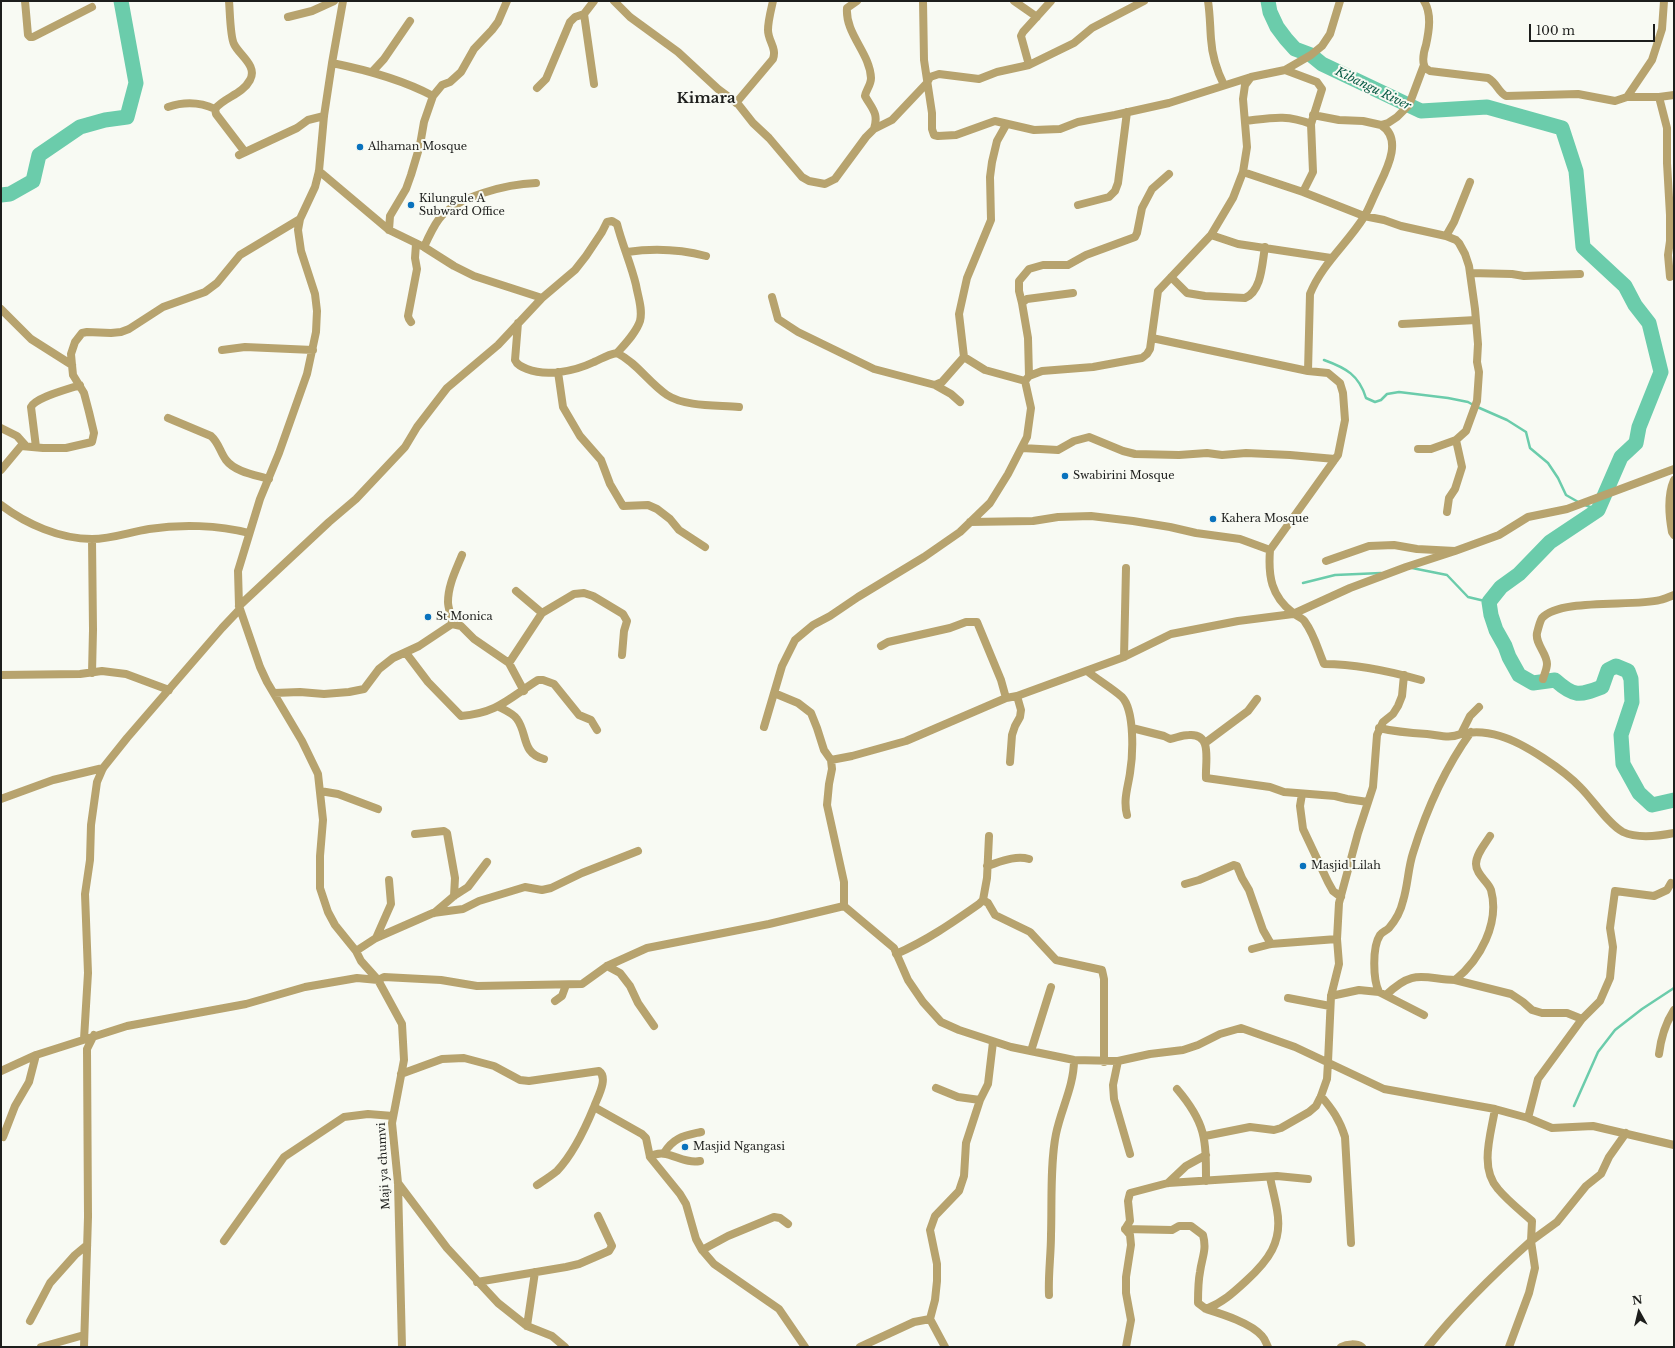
<!DOCTYPE html>
<style>
body{margin:0}
#map{position:relative;width:1675px;height:1348px;overflow:hidden;background:#f8faf3;font-family:"Libre Baskerville",serif}
canvas{display:block}
.frame{position:absolute;inset:0;border:2px solid #1d1e1c;pointer-events:none}
.north{position:absolute;left:1619px;top:1292px;width:40px;height:40px;-webkit-text-stroke:3px #f8faf3;paint-order:stroke;rotate:352deg;font-size:11px;font-weight:700;line-height:16px;text-align:center;color:#1d1e1c}
.north::after{content:'';display:block;margin:auto;width:14px;height:18px;background:#1d1e1c;clip-path:polygon(50% 0,100% 100%,50% 72%,0 100%)}
.scale{position:absolute;left:1529px;top:24px;width:126px;height:18px;box-sizing:border-box;border:2px solid #1d1e1c;border-top:0;padding-left:5px;font-size:12px;line-height:14px;white-space:nowrap;color:#1d1e1c;-webkit-text-stroke:3px #f8faf3;paint-order:stroke}
</style>
<div id="map">
<canvas width="1675" height="1348"></canvas>
<div class="frame"></div>
<div class="north">N</div>
<div class="scale">100 m</div>
</div>
<script>
const ctx = document.querySelector('canvas').getContext('2d');
ctx.lineJoin = 'round';
function stroke(path, color, width, dash) {
  ctx.strokeStyle = color;
  ctx.lineWidth = width;
  ctx.lineCap = dash ? 'butt' : 'round';
  ctx.setLineDash(dash || []);
  ctx.stroke(path);
}
function write(font, color, halo, rows, align = 'center') {
  ctx.font = font + ' "Libre Baskerville",serif';
  ctx.lineWidth = 4;
  ctx.setLineDash([]);
  ctx.textBaseline = 'middle';
  ctx.strokeStyle = halo;
  ctx.fillStyle = color;
  for (const [text, x, y, turn = 0] of rows) {
    ctx.save();
    ctx.translate(x, y);
    ctx.rotate((+turn || 0) * Math.PI / 180);
    ctx.textAlign = isNaN(turn) ? turn : align;
    if (halo) ctx.strokeText(text, 0, 0);
    ctx.fillText(text, 0, 0);
    ctx.restore();
  }
}
const stream = new Path2D(`
 M1324,360C1346,368 1359,375 1366,398L1375,402L1381,400L1387,394L1399,392L1448,398L1468,402L1475,406L1507,420L1526,432L1530,448L1548,463L1558,478L1566,495L1580,503
 M1585,505L1598,510
 M1412,568L1447,575L1468,597L1489,602
 M1303,583L1335,575L1381,573
 M1574,1106L1598,1052L1615,1030L1642,1009L1674,988`);
const river = new Path2D(`
 M1268,1L1270,12L1277,27L1286,39L1295,49L1311,55L1322,64L1421,111L1487,107L1562,128L1576,171L1583,247L1625,286L1635,305L1649,323L1661,372L1639,427L1636,443L1621,457L1598,510L1550,542L1519,574L1501,587L1489,602L1491,615L1496,630L1505,646L1509,657L1519,675L1533,683L1555,680C1574,697 1579,696 1602,687L1608,670L1616,666L1628,671L1631,679L1632,702L1621,735L1623,764L1639,793L1652,805L1674,800
 M1,195L10,194L33,181L39,155L80,127L105,120L127,117L136,83L121,1`);
const street = new Path2D(`
 M25,1L28,35L30,37H33L92,7
 M229,1C230,11 230,36 234,44C239,55 258,66 250,80C242,95 224,97 215,109L216,114L245,152
 M343,1L332,63L324,116L319,171L315,187L300,219L298,230L301,251L315,294L317,311L316,332L307,374L279,453L260,499L238,571L239,606L260,667L267,682L302,741L318,774L323,820L320,856V888L328,912L335,925L356,951L361,961L378,980L402,1024L404,1060L392,1123L398,1183L402,1347
 M614,1L630,17L678,52L718,89L738,104L753,123L769,138L802,177L809,181L825,184L835,179L866,137L874,129L892,120L927,83L930,77L939,74L979,79L997,72L1029,65L1074,43L1092,28L1144,1
 M857,1L847,8C845,34 870,53 871,78C871,85 866,90 865,96C872,109 879,113 874,129
 M923,1L924,60L932,113V129L934,135L938,136L956,135L995,121L1034,130L1060,129L1078,122L1115,115L1169,103L1251,77
 M1014,1L1037,17
 M1208,1C1210,14 1210,26 1211,39C1212,55 1217,71 1224,85
 M1424,1C1432,14 1429,31 1426,45C1424,51 1422,58 1424,65C1424,68 1427,69 1430,71L1488,78C1497,83 1498,92 1506,96L1578,94L1615,101L1627,97L1652,60L1662,29L1664,1
 M584,14L594,84
 M288,17L312,11L334,1
 M332,63C367,70 401,79 433,96
 M1029,65L1021,36L1023,32L1051,1
 M1285,70L1317,82L1322,89L1311,124L1313,172L1303,192
 M372,72L384,59L410,21
 M537,88L546,79L570,22L575,17L584,14L594,1
 M1627,97H1659L1667,128V163L1670,215V241L1668,255L1670,277
 M1659,97L1674,95
 M736,103L773,59C777,48 768,41 768,30C768,21 771,10 773,1
 M168,107C183,102 200,102 215,109
 M1313,115L1339,120L1363,121L1381,125L1388,123L1397,117L1409,105L1424,65
 M1245,121C1271,118 1286,114 1311,124
 M1006,125L997,141L992,162L990,177L991,220L967,278L959,314L964,357L985,370L1025,381
 M239,155L297,128L308,120L324,116
 M319,171L389,230L424,247L454,266L474,276L542,298
 M1243,172L1303,192L1364,216L1384,220L1401,226L1446,236L1456,240L1459,243L1465,254L1469,266L1475,309L1478,344L1477,362L1479,372L1477,401L1466,431L1456,440L1431,449H1418
 M1078,205L1109,197L1115,191L1118,183L1127,112
 M389,230L390,216L406,189L411,175L420,145L424,122L433,96L442,85L450,82L461,72L474,49L492,30L498,22L507,1
 M1211,235L1238,244L1331,258
 M1446,236L1454,222L1470,182
 M424,247C428,238 433,227 439,219C457,196 508,184 536,183
 M627,252C654,248 679,249 706,256
 M1470,273L1512,274L1524,276L1580,274
 M1171,277L1187,293L1205,296L1245,298C1262,291 1262,263 1265,247
 M772,297L778,319L798,332L874,369L935,385L942,382L964,357
 M1022,303L1019,291V281L1029,269L1043,265H1068L1086,255L1135,237L1137,233L1142,208L1152,189L1169,174
 M1,309L31,339L72,365
 M411,322L409,319L408,316L417,269L415,258L416,244
 M518,323L515,360C517,365 522,367 527,369C547,377 575,371 594,362C603,358 607,355 617,353C637,363 649,383 667,395C685,407 718,405 739,407
 M1402,324L1476,320
 M1152,338L1308,371L1328,373L1340,383L1343,393L1345,420L1338,455L1270,550C1268,576 1271,596 1293,613C1296,616 1303,618 1305,622C1314,634 1318,650 1324,664C1358,664 1389,671 1421,680
 M222,350L245,347L313,350
 M1308,371L1310,294C1322,264 1347,244 1364,217C1369,209 1372,200 1376,192C1384,174 1405,140 1381,125
 M558,372L563,407L580,436L601,460L610,484L623,506L648,505L657,509L670,519L679,530L705,547
 M1029,376L1028,338L1022,303L1027,299L1073,293
 M935,385L951,394L960,402
 M168,418L211,436C219,443 220,452 226,460C235,472 256,475 269,479
 M1,428L17,436L25,445
 M36,447L31,407C36,397 69,389 80,385
 M1022,448L1058,450L1074,441L1089,437L1123,451L1135,454L1179,455L1207,453L1222,455L1246,453L1290,455L1335,459
 M1,470L21,446L43,448H66L92,442L94,433L89,412L84,393L73,375L72,365L71,354L75,342L82,333L87,332L111,333L121,332L129,329L163,307L205,292L217,283L240,255L300,219
 M1674,480C1667,496 1669,516 1672,532L1674,535
 M1,505C26,524 60,539 92,539C111,539 130,532 149,529C181,524 218,525 249,533
 M1447,512L1449,498L1455,489L1462,467L1456,440
 M970,522L1033,521L1058,517L1091,516L1133,521L1170,527L1196,533L1240,539L1270,550
 M92,539L93,630L92,673
 M1326,561L1369,546L1394,545L1417,549L1455,551L1499,535L1528,517L1567,509L1674,469
 M516,591L542,613
 M239,606L329,522L356,499L405,447L417,427L447,388L498,345L542,298L575,270L586,256L602,232L607,222L612,221L617,224C622,244 631,264 636,285C638,297 643,309 640,321C636,333 625,344 617,353
 M452,624L461,626L474,639L509,663
 M881,646L888,642L950,628L966,622H977L1001,680L1006,698
 M406,653L428,682L461,716C498,713 509,698 538,680H543L554,684L579,715L591,720L597,730
 M1124,657L1126,568
 M1087,671C1098,680 1112,688 1122,697C1135,711 1133,755 1130,773C1128,787 1123,800 1127,815
 M1,675L80,674L102,671L126,674L169,690
 M1543,679C1544,675 1547,669 1547,664C1547,653 1535,644 1537,633C1538,629 1540,621 1542,618C1560,598 1633,607 1660,600C1664,599 1669,597 1674,595
 M524,691L509,663L542,613L574,594L584,593L593,596L623,614L627,621L624,631L622,655
 M274,693L300,692L324,694L349,692L364,689L379,669L393,658L419,646L452,624C452,616 448,609 448,602C448,585 456,570 462,555
 M774,693L798,703L811,713L817,728L824,750L831,760L832,769L829,784L827,805L844,882V906
 M499,707C505,710 514,714 517,719C528,734 521,753 544,759
 M764,727L782,666L795,640L813,625L830,616L858,597L924,557L960,532L990,503L1008,474L1027,437L1031,408L1025,381L1029,376L1042,371L1093,367L1142,358L1147,354L1150,349L1158,291L1211,235L1233,198L1243,172L1247,147L1243,99L1245,85L1251,77L1285,70L1311,55L1322,46L1330,34L1340,1
 M1132,728L1164,736L1170,739C1176,738 1182,735 1189,735C1213,733 1205,762 1206,778L1270,787L1284,792L1335,796L1347,799L1368,802
 M1379,728C1396,732 1409,733 1427,734C1439,735 1449,739 1461,734L1470,716L1479,707
 M1461,734C1474,731 1487,732 1500,736C1524,743 1564,770 1581,788C1593,800 1609,825 1623,832C1638,839 1659,836 1674,833
 M1205,743L1248,711L1257,699
 M831,760L852,756L906,741L1006,698L1017,696L1124,657L1171,634L1238,621L1293,614L1350,588L1406,567L1455,551
 M1010,762L1012,735L1015,726L1020,717L1021,710L1017,696
 M320,791L338,794L378,809
 M1302,794L1300,806L1303,829L1328,882L1333,891L1341,897
 M1,799L53,780L103,768
 M415,834L444,831L447,833L455,878L454,896
 M989,836L987,878L983,900L988,903L995,915L1030,932L1056,960L1102,970L1104,979V1062
 M987,866C1000,862 1015,855 1029,859
 M1185,884L1199,880L1234,865L1237,866L1242,878L1249,890L1263,930L1271,944
 M434,913L454,896L468,887L487,862
 M376,938L391,904L389,880
 M1252,949L1271,944L1337,939
 M356,951L376,938L433,913L463,909L479,901L525,887L542,890L551,888L582,873L638,851
 M896,954C926,941 952,923 979,904L983,900
 M607,966L620,973L630,986L638,1003L654,1026
 M1455,980L1511,994L1523,1002L1532,1010L1542,1013H1567L1582,1019
 M1379,992C1373,980 1372,947 1380,935C1382,932 1386,931 1389,928C1395,921 1401,910 1403,901C1408,885 1408,868 1413,853C1426,811 1445,768 1471,732
 M1386,995C1413,969 1421,978 1455,980C1480,960 1500,923 1491,890C1488,881 1476,875 1476,864C1476,854 1485,844 1490,836
 M1331,996L1359,990L1379,992L1424,1015
 M1288,998L1330,1006
 M555,1001L562,996L566,985
 M84,1039L88,973L85,894L90,860L91,825L97,782L103,768L127,738L222,628L239,610
 M1031,1051L1051,987
 M1659,1054C1661,1038 1665,1024 1674,1010
 M1118,1061L1113,1085L1114,1099L1130,1154
 M1,1071L36,1055L127,1026L246,1004L305,987L357,978L378,980L384,977L441,980L477,986L582,984L607,966L647,948L769,924L844,906L894,948L908,980L923,1002L941,1022L959,1030L1011,1047L1074,1060L1118,1061L1150,1054L1183,1050L1198,1045L1220,1034L1241,1028L1295,1047L1384,1089L1495,1109L1528,1118L1552,1128L1593,1126L1674,1145
 M401,1074L442,1059L464,1058L494,1066L520,1080L529,1081L599,1071C609,1078 597,1098 594,1107L642,1134L646,1138L650,1157L680,1194L686,1204L696,1239L702,1250L714,1264L779,1309L805,1347
 M936,1088L958,1097L980,1100
 M1177,1089C1206,1123 1206,1139 1206,1181
 M1321,1096C1332,1109 1340,1120 1345,1137L1351,1243
 M1528,1118L1538,1079L1582,1019L1600,1001L1610,978L1613,947L1610,928L1615,891L1654,896L1667,890L1671,883
 M1205,1136L1250,1127L1274,1130L1281,1128L1309,1112L1316,1106L1321,1096L1327,1079L1328,1062L1331,996L1339,964L1337,939L1339,903L1358,833L1373,787L1377,735L1383,722L1393,714L1398,706L1402,696L1404,675
 M3,1137L15,1106L29,1082L36,1055
 M664,1153C674,1137 684,1136 701,1132
 M650,1157C666,1146 682,1165 700,1161
 M398,1183L447,1248L498,1303L527,1326L552,1336L565,1347
 M1168,1183L1186,1166L1206,1155
 M537,1185C543,1181 551,1176 557,1171C574,1153 585,1129 594,1107
 M1125,1229L1172,1230L1179,1226H1191L1203,1235C1207,1250 1202,1257 1200,1272C1198,1282 1198,1292 1198,1303L1206,1309C1222,1303 1233,1293 1246,1281C1268,1261 1283,1242 1277,1210C1275,1198 1272,1188 1270,1177
 M224,1241L284,1157L344,1117L368,1114L393,1116
 M702,1250L728,1236L774,1217L780,1218L788,1224
 M477,1282L566,1267L579,1264L609,1251L612,1246L598,1216
 M1049,1295C1048,1275 1051,1255 1051,1235C1052,1204 1050,1163 1056,1134C1061,1109 1074,1086 1074,1060
 M1206,1309C1222,1314 1251,1323 1262,1336C1265,1339 1266,1343 1268,1347
 M930,1319L945,1347
 M30,1321L50,1283L75,1255L87,1245
 M527,1326L535,1272
 M41,1347L84,1335
 M84,1347L88,1217L87,1049L94,1035
 M860,1347L914,1322L930,1319L935,1300L937,1281V1264L930,1230L935,1216L959,1191L964,1176L966,1143L980,1100L988,1084L993,1042
 M1126,1347L1131,1320L1126,1293V1277L1131,1245L1130,1235L1125,1229L1130,1221L1128,1201L1130,1193L1168,1183L1277,1176L1308,1179
 M1341,1347C1347,1344 1356,1343 1362,1347
 M1428,1347C1459,1308 1494,1274 1531,1241L1532,1221C1521,1211 1508,1201 1498,1189C1479,1168 1491,1134 1495,1109
 M1509,1347L1529,1293L1535,1268L1531,1241L1557,1222L1586,1186L1601,1174L1609,1157L1626,1133`);
const markers = [
 [360,147,4,"#0972bd"],
 [411,205,4,"#0972bd"],
 [1065,476,4,"#0972bd"],
 [1213,519,4,"#0972bd"],
 [428,617,4,"#0972bd"],
 [1303,866,4,"#0972bd"],
 [685,1147,4,"#0972bd"]
];
const poiNames = [
 ["Alhaman Mosque",368,147],
 ["Kilungule A",419,199],
 ["Subward Office",419,212],
 ["Swabirini Mosque",1073,476],
 ["Kahera Mosque",1221,519],
 ["St Monica",436,617],
 ["Masjid Lilah",1311,866],
 ["Masjid Ngangasi",693,1147]
];
const streetNames = [
 ["Maji ya chumvi",384,1166,-93]
];
const waterNames = [
 ["Kibangu River",1373,89,26]
];
const districtNames = [
 ["Kimara",706,99]
];
stroke(stream, '#6bccab', 2.5);
stroke(river, '#6bccab', 15);
stroke(street, '#b7a36e', 8);
for (const [x, y, r, color] of markers) {
  const dot = new Path2D();
  dot.arc(x, y, r, 0, 2 * Math.PI);
  ctx.fillStyle = color;
  ctx.fill(dot);
  stroke(dot, '#f8faf3', 1.5);
}
write('11px', '#1d1e1c', '#f8faf3', poiNames, 'left');
write('11px', '#1d1e1c', '#f8faf3', streetNames);
write('italic 12px', '#085a45', '#f8faf3', waterNames);
write('bold 15px', '#1d1e1c', '#f8faf3', districtNames);
</script>
